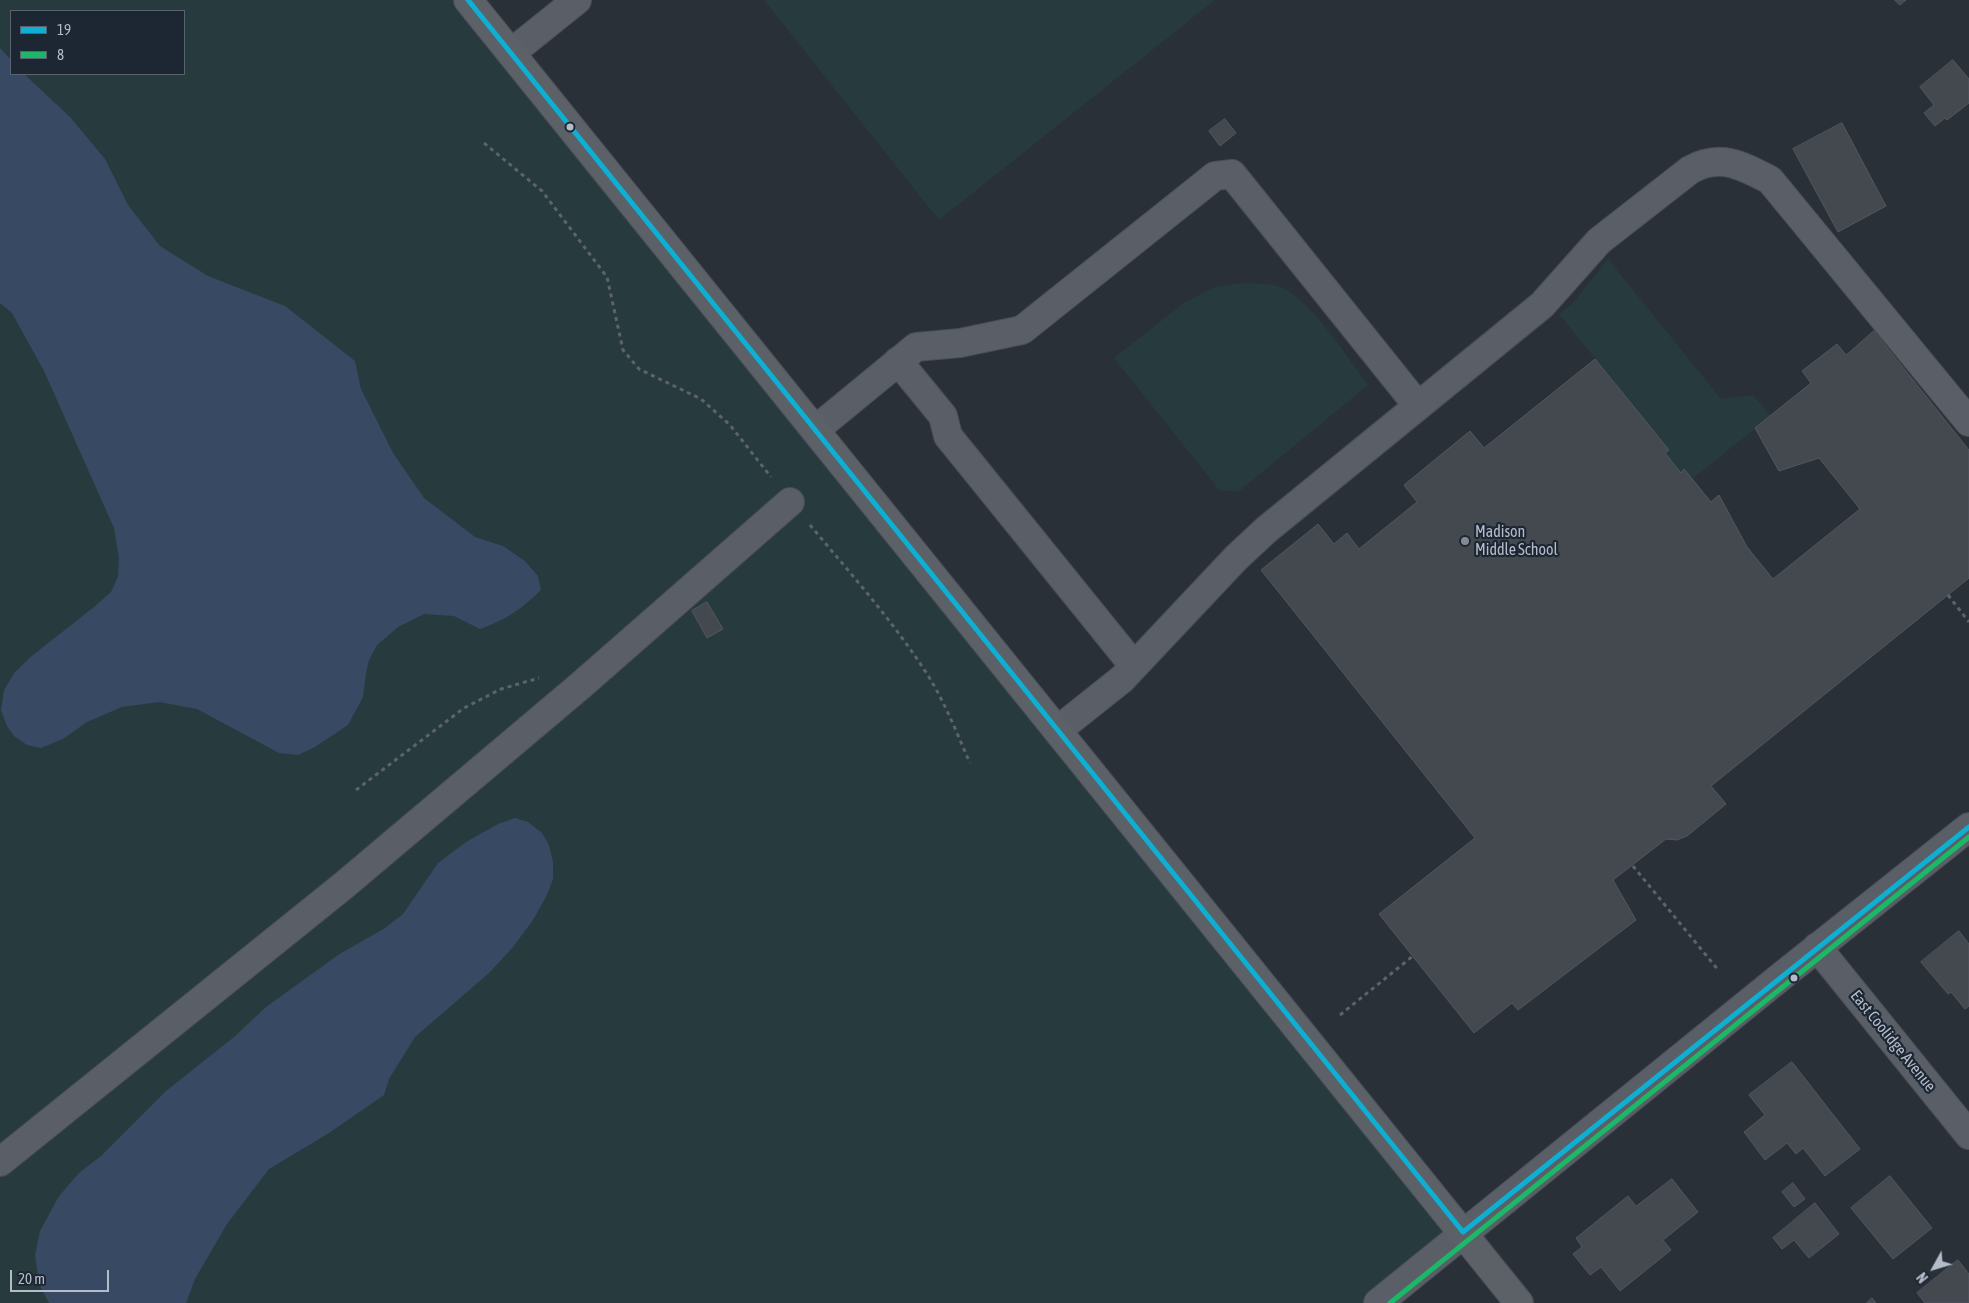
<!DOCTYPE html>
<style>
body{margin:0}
#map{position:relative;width:1969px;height:1303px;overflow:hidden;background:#2a3038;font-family:"Asap Condensed",sans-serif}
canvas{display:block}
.legend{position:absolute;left:10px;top:10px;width:175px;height:65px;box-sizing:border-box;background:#1d2633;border:1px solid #59626f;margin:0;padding:6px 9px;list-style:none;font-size:15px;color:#b4bcc9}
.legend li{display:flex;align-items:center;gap:10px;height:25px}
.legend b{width:25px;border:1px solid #59626f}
.north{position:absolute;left:1909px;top:1243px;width:50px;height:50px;-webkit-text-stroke:4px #1d2633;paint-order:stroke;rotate:231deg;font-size:14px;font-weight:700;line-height:20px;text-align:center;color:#b4bcc9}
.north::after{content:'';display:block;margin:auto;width:18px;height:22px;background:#b4bcc9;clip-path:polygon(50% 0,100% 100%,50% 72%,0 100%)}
.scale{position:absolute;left:10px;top:1270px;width:99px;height:22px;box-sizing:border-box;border:2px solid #b4bcc9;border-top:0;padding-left:6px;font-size:15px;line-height:18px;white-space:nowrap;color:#b4bcc9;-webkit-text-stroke:4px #1d2633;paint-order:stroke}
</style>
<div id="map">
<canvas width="1969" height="1303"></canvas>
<ul class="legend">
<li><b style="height:6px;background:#0dafd3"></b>19</li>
<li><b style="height:6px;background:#1ab867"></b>8</li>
</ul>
<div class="north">N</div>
<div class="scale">20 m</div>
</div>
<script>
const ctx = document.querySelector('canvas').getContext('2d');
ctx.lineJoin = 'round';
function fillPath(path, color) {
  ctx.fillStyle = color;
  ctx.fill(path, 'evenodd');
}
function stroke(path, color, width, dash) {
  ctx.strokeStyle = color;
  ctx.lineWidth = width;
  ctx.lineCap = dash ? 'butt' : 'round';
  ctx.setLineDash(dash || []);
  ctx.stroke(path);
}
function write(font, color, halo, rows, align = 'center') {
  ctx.font = font + ' "Asap Condensed",sans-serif';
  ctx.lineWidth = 4.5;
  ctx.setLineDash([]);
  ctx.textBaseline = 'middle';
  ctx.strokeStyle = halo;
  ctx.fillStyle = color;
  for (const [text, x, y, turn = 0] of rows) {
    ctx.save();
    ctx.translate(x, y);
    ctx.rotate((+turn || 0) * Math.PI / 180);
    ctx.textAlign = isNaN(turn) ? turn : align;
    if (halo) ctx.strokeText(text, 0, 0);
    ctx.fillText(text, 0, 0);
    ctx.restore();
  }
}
const green = new Path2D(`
 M0,0H470L1463,1232L1378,1303H0ZM11,11H184V74H11Z
 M764,0H1215L939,220Z
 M1608,259L1721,399L1753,395L1771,416L1692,479L1684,470L1681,473L1665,453L1669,450L1559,314L1574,302Z
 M1245,283C1258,284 1276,283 1287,290C1319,312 1345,354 1368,385L1237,493L1236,491H1220L1114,358L1185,302L1215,287Z`);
const water = new Path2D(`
 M0,48L11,60V74H24L70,117L105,159L128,205L160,246L208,276L285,306L355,361L361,389L393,453L424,498L475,537L503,546L525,561L538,576L541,590C523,608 504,621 480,629L454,616L424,614L398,627L377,645L369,660L366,673L363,697L348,725L315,747L298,755L279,753L197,709L159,702L122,707L87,722L63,739L41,748L27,745L14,736L7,726L1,710L4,690L15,672L33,655L94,607L111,592L118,577L119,558L114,528L44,371L12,313L0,303Z
 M515,818L528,822L542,833L549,845L553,862V879L547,895L533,920L513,947L489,973L415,1037L389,1079L384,1095L329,1133L269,1169L227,1224L195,1279L186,1303H49L39,1284L35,1255L40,1231L59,1196L80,1172L101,1156L166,1091L234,1037L266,1007L338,955L385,928L403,914L438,863L466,842L498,824Z`);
const building = new Path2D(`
 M1895,0H1906L1900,5Z
 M1953,60L1969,79V103L1947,120L1945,118L1935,126L1924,113L1934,105L1920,87Z
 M1225,119L1236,133L1220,146L1209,131Z
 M1842,123L1886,206L1838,232L1793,149Z
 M1874,331L1969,450V578L1711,786L1726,804L1687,836L1677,840L1666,839L1613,880L1636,920L1518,1010L1512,1003L1474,1033L1379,914L1475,838L1261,570L1318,524L1334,544L1347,533L1359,549L1417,502L1404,485L1470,431L1484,448L1595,359L1669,450L1665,453L1681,473L1684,469L1711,502L1719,495L1747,547L1773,579L1860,509L1819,458L1779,471L1755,428L1811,383L1802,371L1837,344L1846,355Z
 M707,602L723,629L707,638L692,611Z
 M1959,931L1969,944V1006L1965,1009L1951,992L1948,994L1921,962Z
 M1792,1062L1860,1149L1825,1176L1803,1148L1796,1154L1787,1143L1765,1160L1744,1132L1765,1115L1749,1095Z
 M1890,1176L1932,1228L1893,1259L1851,1208Z
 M1672,1179L1698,1212L1663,1240L1671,1250L1620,1291L1601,1267L1590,1275L1573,1254L1582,1247L1576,1238L1628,1196L1636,1206Z
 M1793,1183L1805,1199L1794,1207L1782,1192Z
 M1815,1203L1839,1234L1809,1258L1794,1240L1782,1249L1773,1238Z
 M1958,1260L1969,1274V1303H1925L1917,1293Z
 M1872,1298L1876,1303H1867Z`);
const path = new Path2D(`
 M484,143L542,191L607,277L623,350L639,369L701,399L730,425L771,477
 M810,525C850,573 893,621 927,674C945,702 957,734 970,763
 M1948,595L1969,622
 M356,790L464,708L501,689L539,678
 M1633,866L1719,971
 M1340,1015L1413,956`);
const minor = new Path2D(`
 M511,53L577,0
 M898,361L943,416L948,436L1134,666
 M815,430L916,347L960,343L1022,330L1215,176L1232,174L1418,406
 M1058,730L1122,679L1236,558L1266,530L1542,305L1599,241L1690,170C1720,153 1741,165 1770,180L1969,422
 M1817,947L1969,1135
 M0,1162L343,886L580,686L790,502
 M1378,1303L1783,975L1969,827`);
const major = new Path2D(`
 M468,0L1519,1303`);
const bus1 = new Path2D(`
 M468,0L1463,1232
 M1463,1232L1969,827`);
const bus2 = new Path2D(`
 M1390,1303L1969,837`);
const markers = [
 [570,127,4.5,"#b4bcc9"],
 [1465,541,5,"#848b96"],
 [1794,978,4.5,"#b4bcc9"]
];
const poiNames = [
 ["Madison",1475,532],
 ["Middle School",1475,550]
];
const streetNames = [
 ["East Coolidge Avenue",1893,1041,51]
];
fillPath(green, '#273a3e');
fillPath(water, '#384963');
fillPath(building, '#444950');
stroke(building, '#52575f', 1);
stroke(minor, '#484c53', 30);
stroke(major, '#484c55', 30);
stroke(path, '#5d636a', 3, [4, 4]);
stroke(minor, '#5a5e66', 28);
stroke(major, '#5c6168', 28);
stroke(bus1, '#0dafd3', 5);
stroke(bus2, '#1ab867', 5);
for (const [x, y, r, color] of markers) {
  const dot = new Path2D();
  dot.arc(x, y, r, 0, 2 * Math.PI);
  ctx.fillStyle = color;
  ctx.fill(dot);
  stroke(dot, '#1d2633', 2);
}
write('16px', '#b4bcc9', '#1d2633', poiNames, 'left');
write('16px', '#b4bcc9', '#1d2633', streetNames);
</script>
